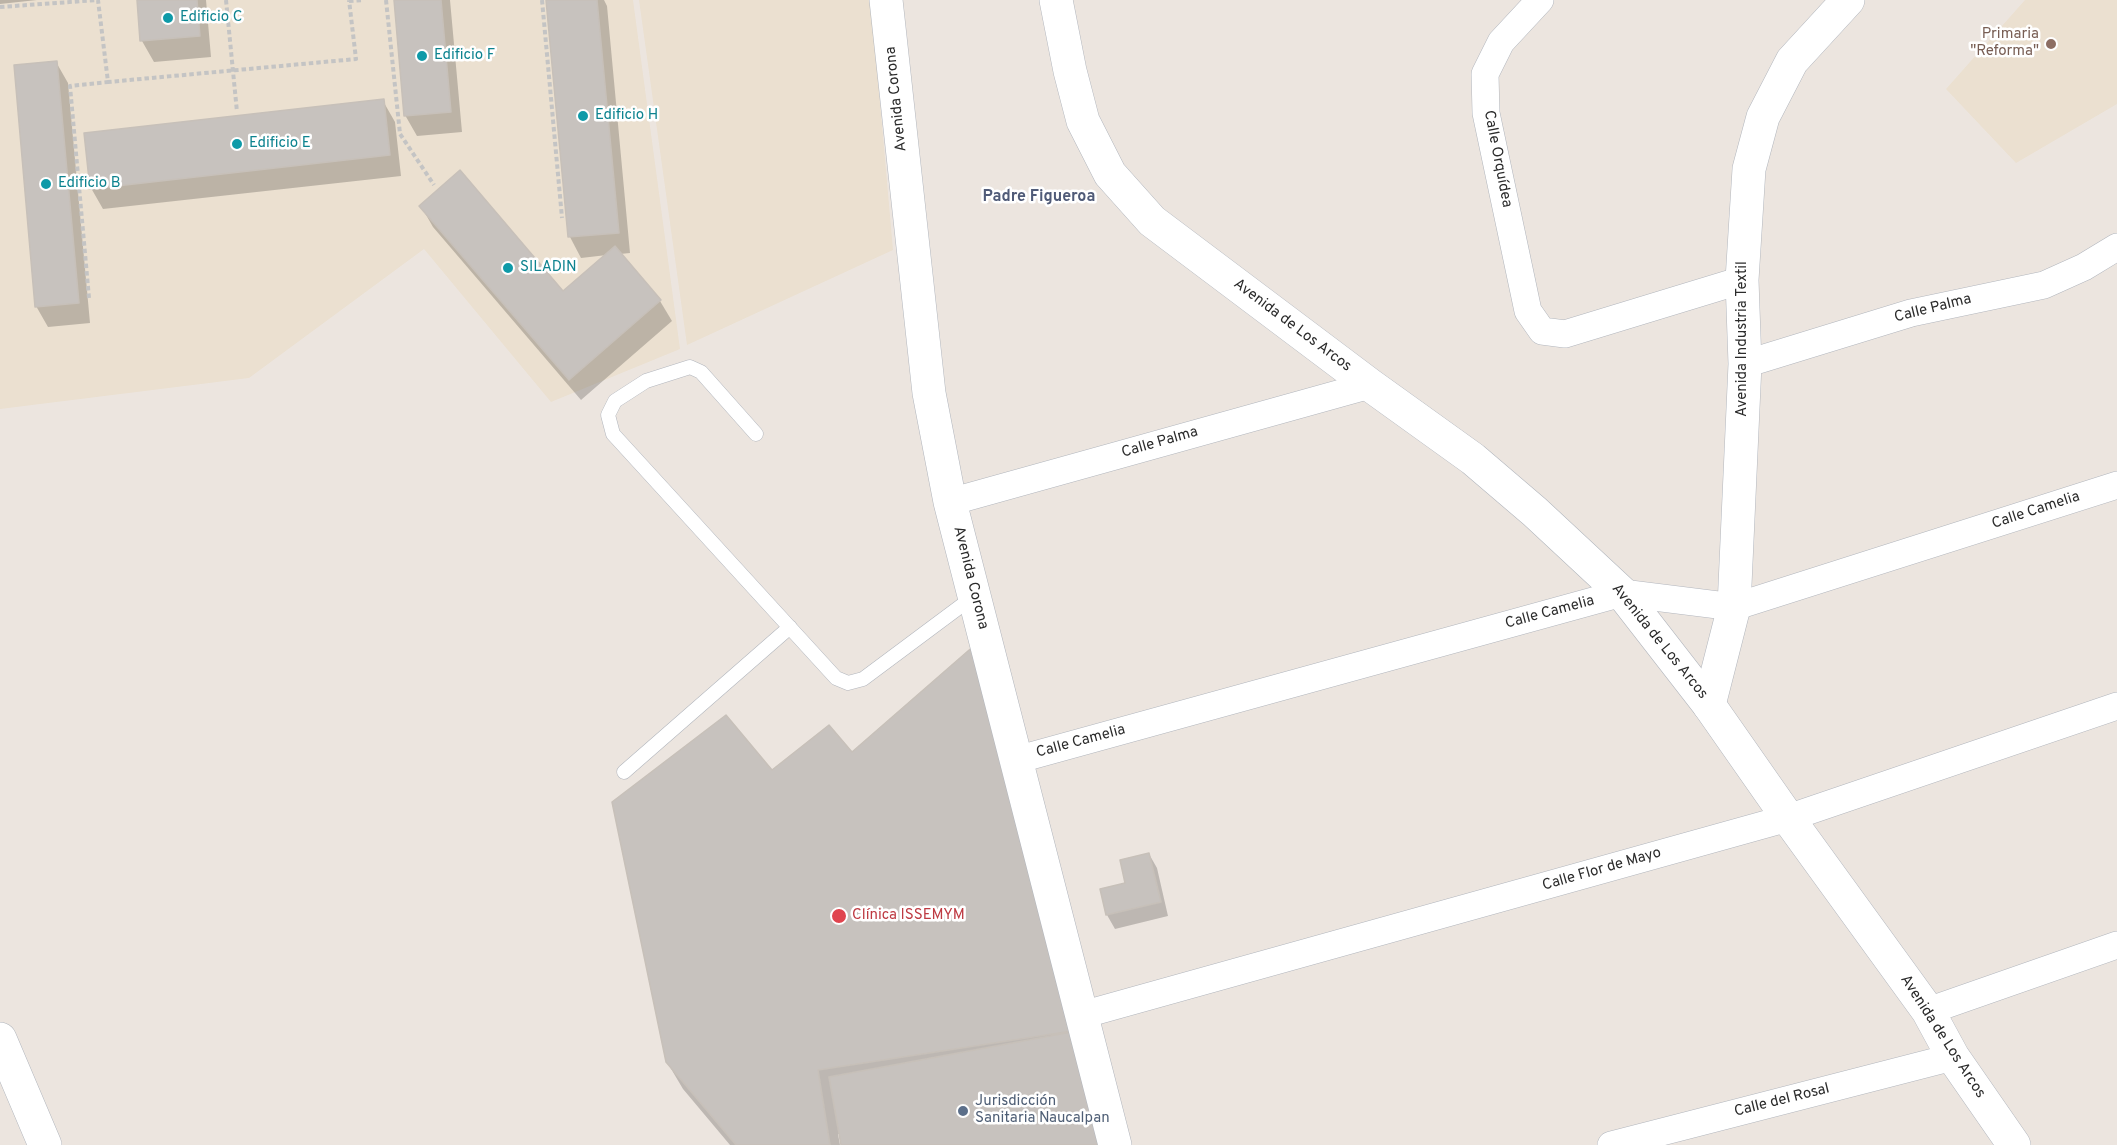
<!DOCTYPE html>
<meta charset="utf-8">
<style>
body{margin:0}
canvas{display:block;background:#ece5df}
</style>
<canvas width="2117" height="1145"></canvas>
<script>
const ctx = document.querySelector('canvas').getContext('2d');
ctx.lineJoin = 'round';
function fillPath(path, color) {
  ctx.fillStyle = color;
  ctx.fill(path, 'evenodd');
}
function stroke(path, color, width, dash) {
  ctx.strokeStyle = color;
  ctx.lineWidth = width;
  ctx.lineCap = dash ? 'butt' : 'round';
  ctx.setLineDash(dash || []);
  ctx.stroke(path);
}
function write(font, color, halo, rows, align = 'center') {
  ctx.font = font + ' Overpass,sans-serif';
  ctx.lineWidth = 5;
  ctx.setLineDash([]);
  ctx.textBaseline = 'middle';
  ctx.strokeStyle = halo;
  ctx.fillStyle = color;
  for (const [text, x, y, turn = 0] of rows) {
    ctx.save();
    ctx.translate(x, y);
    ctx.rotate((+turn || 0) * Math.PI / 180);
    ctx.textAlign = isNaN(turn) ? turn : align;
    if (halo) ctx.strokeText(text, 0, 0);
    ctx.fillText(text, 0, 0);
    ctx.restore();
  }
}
const education = new Path2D(`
 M0,0H633L680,349L551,402L424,249L249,378L0,409Z
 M639,0H871L893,250L687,345Z
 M2025,0H2117V104L2016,163L1946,89Z`);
const shadow = new Path2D(`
 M0,0H37L0,4Z
 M138,0H206L211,57L154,62L142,41Z
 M395,0H450L462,132L417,136L405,115Z
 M548,0H604L607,6L630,253L620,254L660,301L672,321L581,400L433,227L421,206L563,293L607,255L581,258L570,237Z
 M56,62L68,83L90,323L48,327L36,306Z
 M383,101L395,122L401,176L103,209L91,188Z
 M829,727L1083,1044L843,1145L841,1134H838L840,1145H730L683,1089L667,1062L772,772Z
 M1149,854L1157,868L1168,916L1115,929L1107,915L1102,890L1127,884Z`);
const building = new Path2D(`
 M137,0H197L200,36L140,41Z
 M394,0H441L451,112L404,116Z
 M546,0H597L619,233L568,237Z
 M57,61L79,303L35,307L14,65Z
 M384,99L390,155L90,189L84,133Z
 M460,170L563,291L615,246L661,300L569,380L419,206Z
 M976,644L1072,1031L818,1070L830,1145H736L666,1062L612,802L726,715L772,770L829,725L852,752Z
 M1149,853L1161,902L1106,915L1100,889L1125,883L1120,860Z
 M1077,1031L1098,1145H841L829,1077Z`);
const path = new Path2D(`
 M226,0L237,112
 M386,0L400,134L434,185
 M542,0L562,218
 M349,1L363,0
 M0,7L98,0L108,82L356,59L349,0
 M89,298L70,86L108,82`);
const service = new Path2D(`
 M756,434L701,372L690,367L646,381L615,401L608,415L613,434L836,678L848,683L863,679L973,597
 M624,772L790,627`);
const minor = new Path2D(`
 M1540,0L1501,42L1485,74L1486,113L1528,311L1542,331L1565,334L1742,280
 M1745,364L1911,313L2044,285L2084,267L2117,247
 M950,502L1370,385
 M1016,760L1622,593L1734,607L2117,485
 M1928,1011L2117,945
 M1082,1015L1788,818L2117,706
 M1611,1145L1953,1057`);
const tertiary = new Path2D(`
 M1709,705L1734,607L1745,364L1742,280L1749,169L1763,117L1792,61L1848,0`);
const secondary = new Path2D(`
 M886,0L929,393L950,502L1115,1145
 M1056,0L1070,71L1083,121L1110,174L1152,221L1370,385L1473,459L1535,512L1622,593L1709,705L1788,818L1928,1011L1953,1057L2014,1145
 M0,1039L45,1145`);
const markers = [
 [168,18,6,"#0f9aa8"],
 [2051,44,6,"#8d6e63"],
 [422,56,6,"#0f9aa8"],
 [583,116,6,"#0f9aa8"],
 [237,144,6,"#0f9aa8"],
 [46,184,6,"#0f9aa8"],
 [508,268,6,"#0f9aa8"],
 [839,916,8,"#e0444e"],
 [963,1111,6,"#5c6f8a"]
];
const cultureNames = [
 ["Edificio C",180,18],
 ["Edificio F",434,56],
 ["Edificio H",595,116],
 ["Edificio E",249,144],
 ["Edificio B",58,184],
 ["SILADIN",520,268]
];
const educationNames = [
 ["Primaria",2039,35],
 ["\"Reforma\"",2039,52]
];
const streetNames = [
 ["Avenida Corona",897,99,-96],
 ["Calle Orquídea",1497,159,79],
 ["Calle Palma",1933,309,-14],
 ["Avenida de Los Arcos",1292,326,37],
 ["Avenida Industria Textil",1743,339,-90],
 ["Calle Palma",1160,443,-16],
 ["Calle Camelia",2036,511,-18],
 ["Avenida Corona",970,578,76],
 ["Calle Camelia",1550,613,-15],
 ["Avenida de Los Arcos",1659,642,51],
 ["Calle Camelia",1081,742,-15],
 ["Calle Flor de Mayo",1602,870,-16],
 ["Avenida de Los Arcos",1942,1037,57],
 ["Calle del Rosal",1782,1101,-14]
];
const healthNames = [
 ["Clínica ISSEMYM",852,916]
];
const serviceNames = [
 ["Jurisdicción",975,1102],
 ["Sanitaria Naucalpan",975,1119]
];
const neighbourhoodNames = [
 ["Padre Figueroa",1039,198]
];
fillPath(education, '#ebe0d0');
fillPath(shadow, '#0003');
fillPath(building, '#c7c2be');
stroke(building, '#c7c0b9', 1.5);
stroke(service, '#b2b6bd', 15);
stroke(minor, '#b2b6bd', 28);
stroke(tertiary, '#b2b6bd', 34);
stroke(secondary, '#b2b6bd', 34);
stroke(path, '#c4c4c4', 4, [4.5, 3]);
stroke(service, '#fff', 14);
stroke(minor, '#fff', 27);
stroke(tertiary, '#fff', 33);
stroke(secondary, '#fff', 33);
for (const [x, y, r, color] of markers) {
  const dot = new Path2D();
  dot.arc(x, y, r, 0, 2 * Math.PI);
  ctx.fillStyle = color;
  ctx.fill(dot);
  stroke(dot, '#fff', 2);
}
write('15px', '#0d838f', '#fff', cultureNames, 'left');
write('15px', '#785e54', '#fff', educationNames, 'right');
write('15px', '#2b2b2b', '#fff', streetNames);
write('15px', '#be3a42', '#fff', healthNames, 'left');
write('15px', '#4e5e75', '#fff', serviceNames, 'left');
write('bold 16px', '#505b78', '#fff', neighbourhoodNames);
</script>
